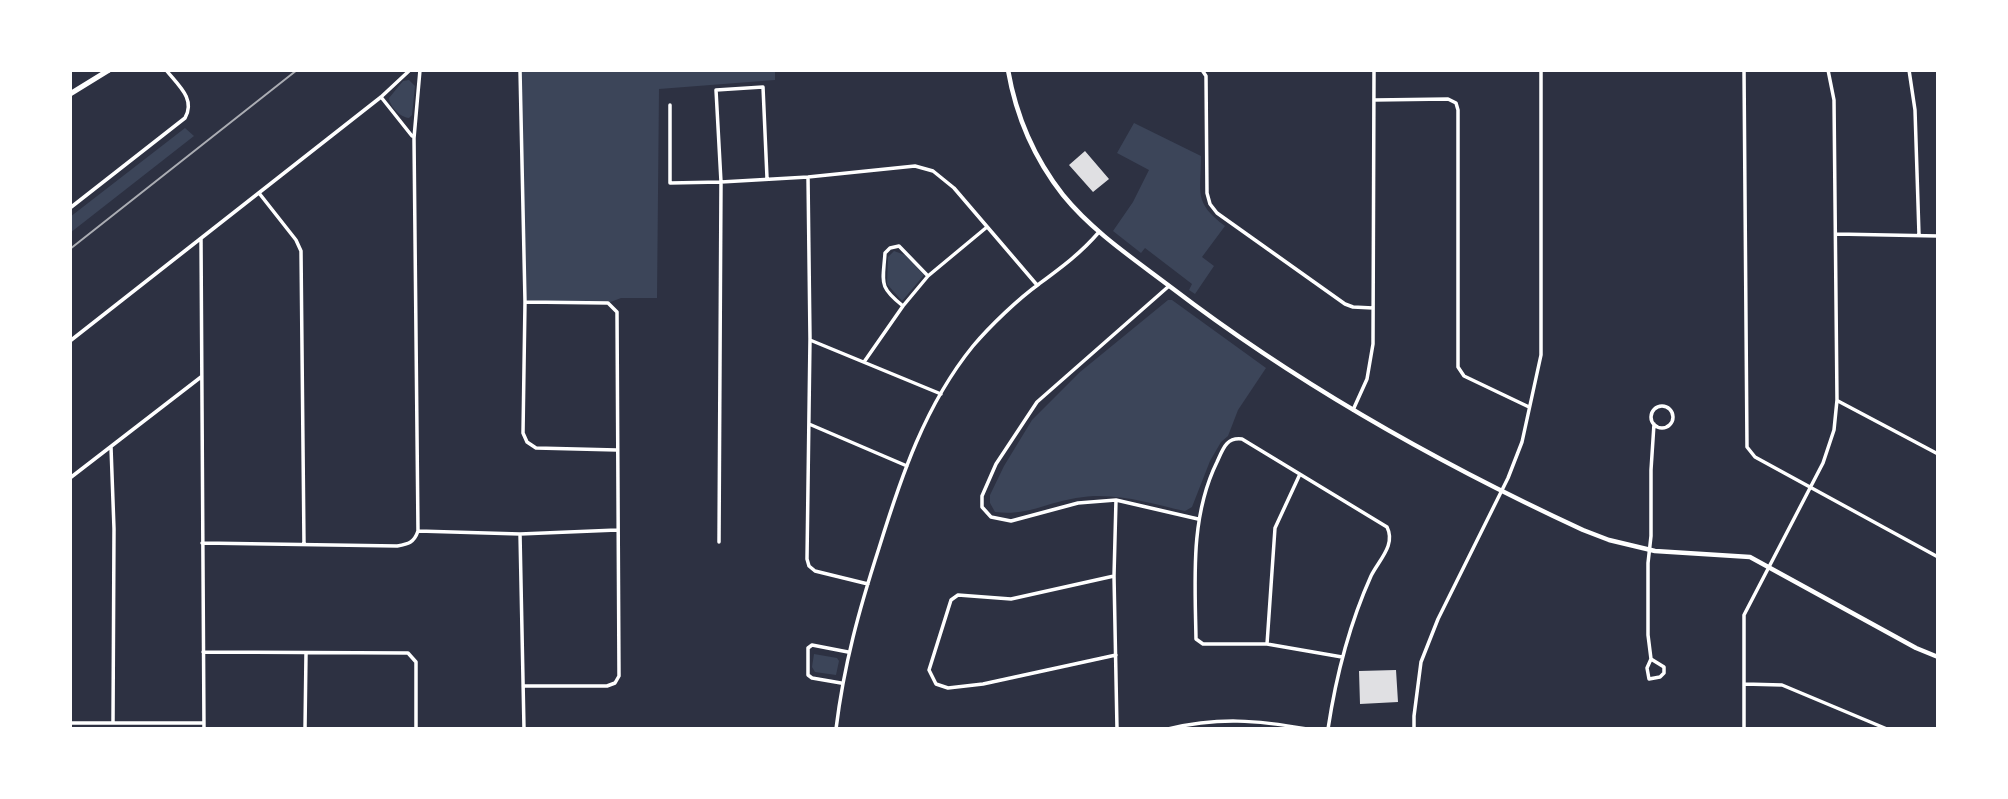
<!DOCTYPE html>
<style>
body{margin:0}
#map{position:relative;width:2008px;height:799px;overflow:hidden;background:#2d3142;font-family:Quicksand,sans-serif}
canvas{display:block}
.frame{position:absolute;inset:0;border:72px solid #fff;pointer-events:none}
</style>
<div id="map">
<canvas width="2008" height="799"></canvas>
<div class="frame"></div>
</div>
<script>
const ctx = document.querySelector('canvas').getContext('2d');
ctx.lineJoin = 'round';
function fillPath(path, color) {
  ctx.fillStyle = color;
  ctx.fill(path, 'evenodd');
}
function stroke(path, color, width, dash) {
  ctx.strokeStyle = color;
  ctx.lineWidth = width;
  ctx.lineCap = dash ? 'butt' : 'round';
  ctx.setLineDash(dash || []);
  ctx.stroke(path);
}
const green = new Path2D(`
 M520,70H775V80L659,89L657,298H621L608,303L525,302Z
 M409,80L415,86L412,115L409,118C400,117 390,107 389,98L403,81Z
 M1134,123L1201,156C1201,193 1193,202 1225,226L1202,257L1214,266L1195,294L1189,290L1192,284L1145,248L1141,253L1113,231L1133,202L1149,170L1117,153Z
 M185,128L194,136L70,233V217Z
 M894,251L905,255L924,275L902,301L887,284L888,257Z
 M1168,300H1172L1266,368L1238,410L1228,436L1221,442L1210,461L1192,507L1185,511C1149,503 1113,491 1076,498C1045,503 1028,516 995,512L990,503V495L1004,466L1032,420L1080,372Z
 M814,654L837,658L839,661L836,675L815,672L812,667Z`);
const building = new Path2D(`
 M1085,151L1109,179L1093,192L1069,165Z
 M1396,670L1398,702L1360,704L1359,671Z`);
const minor = new Path2D(`
 M520,70L525,302L523,433L527,442L536,448L617,450
 M1202,70L1206,76L1207,193L1210,204L1217,213L1345,304L1353,307L1373,308
 M1744,70L1747,447L1755,457L1938,557
 M1909,70L1915,110L1919,235
 M381,97L412,136
 M1374,100L1448,99L1456,103L1458,110V367L1464,376L1529,407
 M670,105V183L721,182L716,90L763,87L767,178
 M808,177L810,339L807,559L809,566L815,571L868,584
 M259,193L296,240L301,251L304,544
 M70,208L185,118C196,99 178,85 166,70
 M1836,234L1938,236
 M201,239L204,729
 M928,276L987,227
 M1169,286L1037,402L996,464L982,496V507L991,517L1011,521L1078,503L1116,500L1198,519
 M810,340L941,394
 M70,341L381,97L410,70
 M864,362L903,306L928,276L899,246L890,248L885,253C883,283 878,286 903,306
 M1838,401L1938,454
 M1651 417a11 11 0 1 1 22 0a11 11 0 1 1-22 0Z
 M1353,410L1367,379L1373,344L1374,70
 M809,424L907,466
 M111,447L114,529L113,723
 M70,478L201,377
 M1116,500L1114,576L1117,729
 M418,531L520,534L617,530
 M520,534L524,729
 M719,542L721,182L808,177L915,166L933,171L954,188L1037,285
 M202,543L397,546C408,544 414,543 418,531L414,138L420,70
 M1114,576L1011,599L958,595L951,600L929,670L936,684L948,688L983,684L1116,655
 M1267,644L1275,528L1300,474
 M203,652L408,653L416,662V729
 M1651,659L1664,667V673L1660,677L1649,679L1647,668L1651,659L1648,635V563L1651,536V470L1654,424
 M841,683L812,678L808,675V648L812,645L848,652
 M1744,684L1782,685L1887,729
 M523,686H607L615,683L619,676L617,312L608,303L525,302
 M70,723H204
 M305,729L306,654
 M836,729C844,664 859,610 879,548C901,477 925,405 973,346C990,326 1018,299 1039,284C1062,267 1081,253 1099,232
 M1168,729C1218,717 1257,720 1307,729
 M1328,729C1336,676 1349,625 1371,576C1379,560 1396,545 1387,527L1242,439C1226,437 1223,449 1217,462C1190,517 1195,579 1196,639L1203,644H1267L1342,657
 M1414,729V716L1421,662L1438,619L1508,478L1522,442L1541,355V70
 M1744,729V615L1823,463L1834,430L1837,400L1834,100L1828,70`);
const tertiary = new Path2D(`
 M1008,70C1016,116 1034,158 1063,195C1093,232 1134,259 1172,288C1299,385 1438,463 1583,530L1609,540L1655,551L1750,557L1916,648L1938,657`);
const secondary = new Path2D(`
 M70,94L109,70`);
const tram = new Path2D(`
 M70,249L297,70`);
fillPath(green, '#3c4559');
fillPath(building, '#e0e0e3');
stroke(minor, '#fff', 3.5);
stroke(tertiary, '#fff', 4.5);
stroke(secondary, '#fff', 5);
stroke(tram, '#abadb3', 2);
</script>
